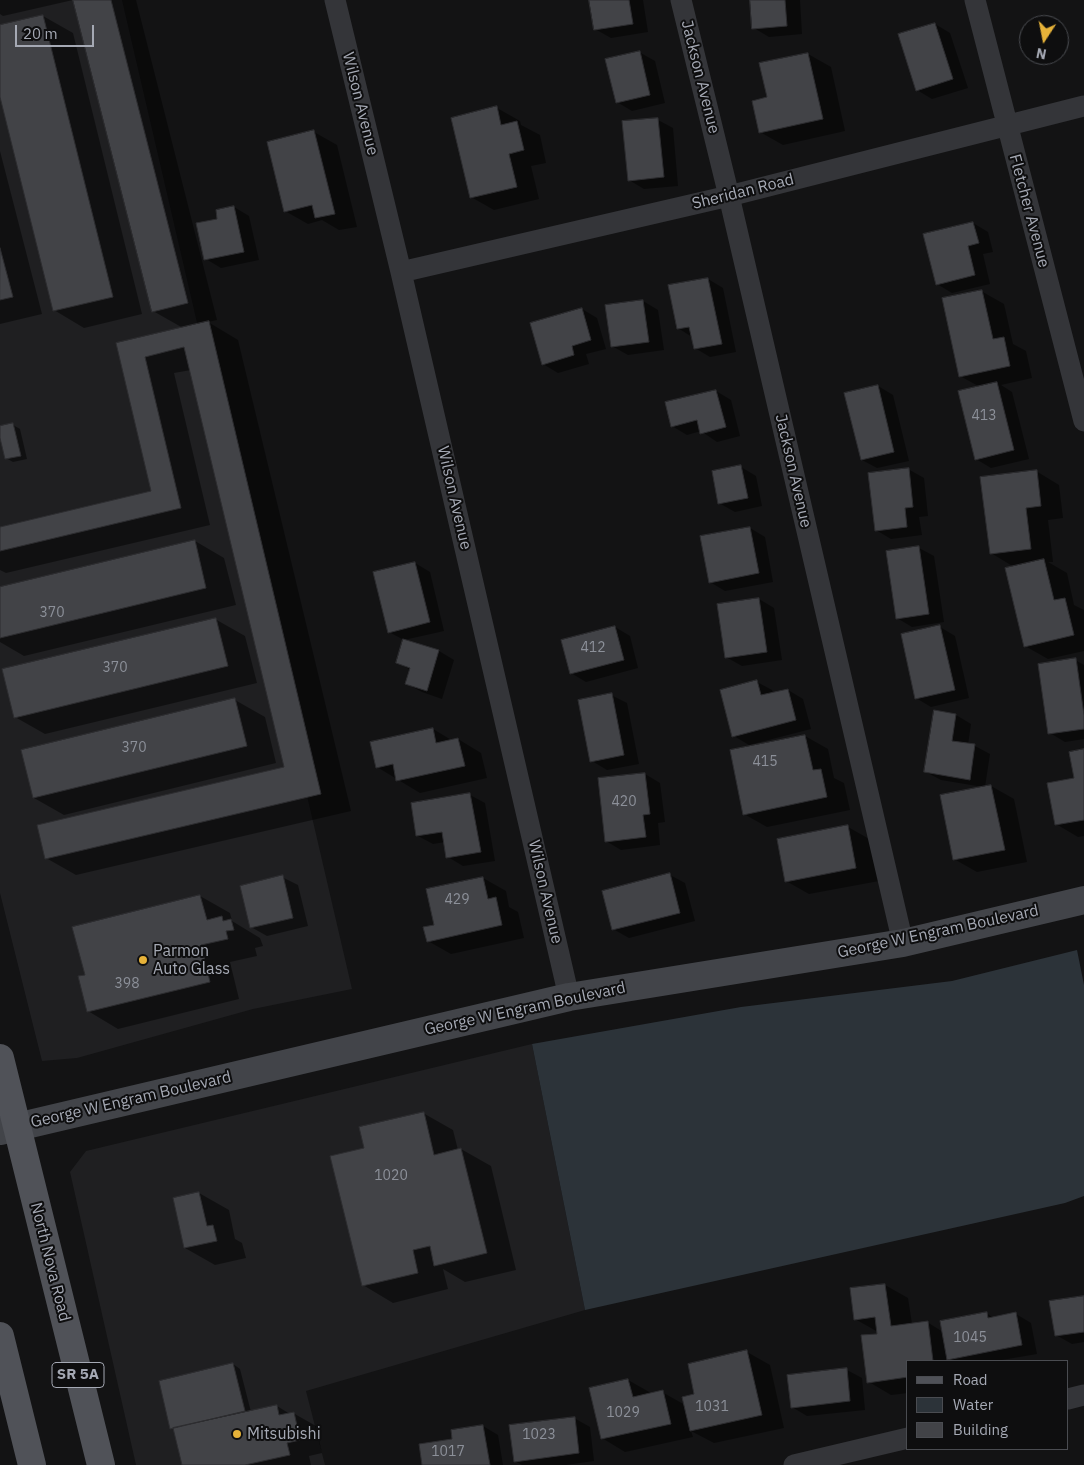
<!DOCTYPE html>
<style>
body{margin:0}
#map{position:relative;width:1084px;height:1465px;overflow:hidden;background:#131314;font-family:"IBM Plex Sans",sans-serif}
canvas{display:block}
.legend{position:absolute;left:906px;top:1360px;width:162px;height:90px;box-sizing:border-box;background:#0e0e0f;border:1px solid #4a4c51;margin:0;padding:6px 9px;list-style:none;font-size:15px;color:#a5a9b4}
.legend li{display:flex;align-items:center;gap:10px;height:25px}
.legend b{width:25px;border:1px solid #4a4c51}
.north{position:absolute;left:1019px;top:15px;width:50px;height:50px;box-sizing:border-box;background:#0e0e0f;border:1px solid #4a4c51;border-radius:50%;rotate:191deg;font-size:14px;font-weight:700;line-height:20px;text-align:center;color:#a5a9b4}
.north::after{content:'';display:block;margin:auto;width:18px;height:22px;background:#e6b239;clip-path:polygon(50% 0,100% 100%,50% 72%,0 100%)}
.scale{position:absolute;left:15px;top:25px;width:79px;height:22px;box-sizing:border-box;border:2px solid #a5a9b4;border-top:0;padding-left:6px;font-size:15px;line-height:18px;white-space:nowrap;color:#a5a9b4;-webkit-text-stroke:4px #0e0e0f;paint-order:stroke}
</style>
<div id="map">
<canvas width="1084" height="1465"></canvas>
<ul class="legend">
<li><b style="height:6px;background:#505258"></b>Road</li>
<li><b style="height:14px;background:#2c3339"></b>Water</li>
<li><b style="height:14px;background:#424347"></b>Building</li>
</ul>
<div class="north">N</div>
<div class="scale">20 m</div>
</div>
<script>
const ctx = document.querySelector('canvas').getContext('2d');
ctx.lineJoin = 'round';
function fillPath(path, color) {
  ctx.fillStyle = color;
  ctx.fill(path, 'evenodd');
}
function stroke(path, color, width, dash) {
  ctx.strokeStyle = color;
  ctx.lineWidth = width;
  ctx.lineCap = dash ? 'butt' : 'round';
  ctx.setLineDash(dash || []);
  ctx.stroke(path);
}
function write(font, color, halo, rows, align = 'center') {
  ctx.font = font + ' "IBM Plex Sans",sans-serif';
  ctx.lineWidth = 4;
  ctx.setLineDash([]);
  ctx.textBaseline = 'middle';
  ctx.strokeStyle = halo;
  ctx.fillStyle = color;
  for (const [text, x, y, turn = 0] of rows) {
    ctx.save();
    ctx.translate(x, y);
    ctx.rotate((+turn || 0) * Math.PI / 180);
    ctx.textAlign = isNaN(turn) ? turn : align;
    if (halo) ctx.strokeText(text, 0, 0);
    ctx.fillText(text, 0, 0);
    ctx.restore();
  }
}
const built = new Path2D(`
 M0,0H122L352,989L253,1009L77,1058L42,1061L0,893Z
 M532,1044L585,1310L306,1391L325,1465H136L70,1172L86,1151Z`);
const water = new Path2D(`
 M1077,950L1084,985V1196L1065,1203L585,1310L532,1044L741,1007L952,981Z`);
const shadow = new Path2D(`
 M0,0H73L3,16L0,14Z
 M74,0H136L217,320L208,322L238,340L351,811L76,875L46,858L285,768L191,370L174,373L210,525L6,573L0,570V528L153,492L118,344L183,328L153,311Z
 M591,0H643L648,32L611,38L595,29Z
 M751,0H800L802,34L769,37L754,28Z
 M43,16L73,33L142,314L84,328L54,310L0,92V26Z
 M935,24L950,33L968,88L932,99L917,90Z
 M639,52L655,61L665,103L632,111L617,102Z
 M808,54L831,67L845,131L783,145L760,132L768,98Z
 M497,108L520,121L521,125L540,135L546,163L531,166L539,199L494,210L471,197Z
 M658,120L673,128L678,186L644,189L629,180Z
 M314,132L337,145L357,227L339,230L322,220L308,224L285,211Z
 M0,151L42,314L0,324Z
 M234,207L249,216L259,260L221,268L206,259L219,220Z
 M973,223L988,232L993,252L983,254L990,284L952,293L937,284Z
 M708,279L723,288L736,352L710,357L695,348L692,337L678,328Z
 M981,291L1004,304L1013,344L1026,351L1032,378L1001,385L1012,392L1029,459L991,468L976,459L980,387L960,376Z
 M643,301L658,310L664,350L628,355L612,346Z
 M582,309L597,318L606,349L586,354L589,364L558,373L543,364Z
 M878,386L893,395L909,461L877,468L862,460Z
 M716,391L731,400L740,436L717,442L701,431L687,435L672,426Z
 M13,425L20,429L27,459L13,462L6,458L0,432V428Z
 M741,467L756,476L762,506L735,512L719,503Z
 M908,469L924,478L928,516L919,517L922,535L891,539L876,530Z
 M1036,471L1059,485L1063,518L1048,520L1053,562H1048L1067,573L1074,605L1084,610V651L1048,659L1025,646L1014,567L991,553Z
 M750,528L765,537L773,582L725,591L710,582Z
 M195,541L224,558L236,605L24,656L0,642V588Z
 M919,548L934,556L944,622L912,627L897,618Z
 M415,563L430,572L444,631L404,640L389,632Z
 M759,599L774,608L782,660L742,666L726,657Z
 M215,619L245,636L257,683L45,734L15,717Z
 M615,627L630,636L638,668L586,682L571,673Z
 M940,627L955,636L969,698L931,707L916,698Z
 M404,641L439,651L454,660L442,699L422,692L407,684L411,670L398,663Z
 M1075,660L1084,665V739L1065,742L1050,733Z
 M757,682L772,690L773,694L788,690L803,699L811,729L749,745L734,736Z
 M611,695L627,703L639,764L607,770L592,761Z
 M235,700L265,717L276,763L64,815L34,798Z
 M956,715L971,724L968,745L975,746L990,754L985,787L991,786L1014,799L1027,862L977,872L954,859L983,787L941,780L926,772Z
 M433,729L453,741L458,739L481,753L487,778L420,793L377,767Z
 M805,736L828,749L834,778L844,783L850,810L767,827L744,814Z
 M1084,750V836L1078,837L1056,824L1075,779Z
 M645,774L660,783L665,822L658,823L660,845L621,850L606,841Z
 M470,795L485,803L495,861L463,866L448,857L445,842L433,844L418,836Z
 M848,827L871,840L879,881L809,894L786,881Z
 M670,875L685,883L695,921L629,938L613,929Z
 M282,877L298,885L308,926L267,936L251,927Z
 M483,878L506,891L509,907L518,912L524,938L451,954L428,941L436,926Z
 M200,896L230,913L232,921L260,938L263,946L255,948L257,956L230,962L239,999L118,1029L88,1011L86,976Z
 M423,1113L453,1130L458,1150L461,1149L491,1166L516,1270L465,1282L443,1269L448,1289L393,1303L363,1285L365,1149Z
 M199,1193L229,1210L235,1239L242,1243L246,1258L215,1265L185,1248Z
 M885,1285L908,1298L912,1324L927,1322L943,1332L986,1313L994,1318L1016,1314L1031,1323L1037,1354L996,1361H908V1393L891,1395L869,1382L878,1332L855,1319L851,1289Z
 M1084,1297V1342L1072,1344L1056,1335Z
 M747,1352L770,1365L784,1428L714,1443L691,1431L693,1437L625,1452L602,1438L628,1380L651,1393L662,1392L685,1405Z
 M233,1364L240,1369L251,1412L277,1406L290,1414L293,1413L316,1426L322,1453L309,1456L311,1465H183L175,1430L171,1428Z
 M847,1370L862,1378L865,1410L807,1416L792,1407Z
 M574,1418L590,1427L594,1461L566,1465H522L515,1461Z
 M483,1426L498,1435L503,1465H423L453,1440L452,1431Z`);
const building = new Path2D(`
 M73,0H111L188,303L152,312Z
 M589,0H629L633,24L594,30Z
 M750,0H785L787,26L752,29Z
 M43,15L113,297L53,311L0,97V25Z
 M935,23L953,79L916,91L898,34Z
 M640,51L650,95L616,103L605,59Z
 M808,53L823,119L759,133L752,101L767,97L759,63Z
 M497,106L501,125L517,121L524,150L509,154L517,187L470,198L451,118Z
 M658,118L664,177L628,181L622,121Z
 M314,130L335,214L315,218L312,205L284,212L267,142Z
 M234,206L244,252L204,260L196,223L217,219L216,210Z
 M973,222L979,243L968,246L975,275L936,285L923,234Z
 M0,248L13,297L0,300Z
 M708,278L722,344L694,349L689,327L677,329L668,285Z
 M982,290L993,339L1004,337L1010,366L959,377L942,298Z
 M643,300L649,342L611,347L605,305Z
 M582,308L591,340L572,346L574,355L542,365L530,323Z
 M209,321L321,794L45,859L37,825L284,767L184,347L145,357L181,508L0,551V527L151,491L116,343Z
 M997,382L1014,450L975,460L958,391Z
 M878,385L894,452L861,460L844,393Z
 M716,390L726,427L700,434L697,420L671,427L665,402Z
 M13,423L21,456L5,459L0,438V426Z
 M741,465L748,498L718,504L712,471Z
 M909,468L913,507L905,508L907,527L875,531L868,473Z
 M1037,470L1041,506L1026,508L1031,549L990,554L980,477Z
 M750,527L759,573L709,583L700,536Z
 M195,540L206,588L0,638V587Z
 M919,546L929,614L896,619L886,551Z
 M1044,559L1054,600L1065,598L1074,635L1024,647L1005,568Z
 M415,562L430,622L388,633L373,572Z
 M759,598L767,652L725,658L717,604Z
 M216,618L228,666L14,718L2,669Z
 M940,625L955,690L915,699L901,634Z
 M615,626L624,660L570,674L561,640Z
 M403,639L439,650L427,691L405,684L410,668L396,663Z
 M1076,658L1084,715V729L1048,734L1038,664Z
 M757,680L761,695L788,689L796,720L732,737L720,690Z
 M612,693L624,755L590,762L578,700Z
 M235,698L247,746L33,798L21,750Z
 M934,710L956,714L952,741L975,744L970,780L924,772Z
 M433,728L436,743L458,738L465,766L396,781L393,764L376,768L370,742Z
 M805,735L813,770L821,769L827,797L743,815L730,750Z
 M1084,749V820L1055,825L1047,783L1074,778L1069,752Z
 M645,773L650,814L643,815L646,837L605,842L598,778Z
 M991,785L1005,850L953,860L940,795Z
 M470,793L481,852L446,858L442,832L416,836L411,803Z
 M848,825L856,868L785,882L777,839Z
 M670,873L680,913L612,930L602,891Z
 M283,875L293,918L250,928L240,886Z
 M483,877L488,899L496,897L502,925L427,942L423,927L434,925L426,889Z
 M200,895L207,920L222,916L223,921L231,919L234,930L226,931L228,939L201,945L210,982L87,1012L78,976L85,975L72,927Z
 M424,1112L434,1155L461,1148L487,1253L434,1266L430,1246L413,1250L418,1273L362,1286L330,1156L364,1148L359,1127Z
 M199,1192L207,1226L213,1225L217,1241L184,1248L173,1198Z
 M885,1284L891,1326L928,1321L933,1361H908V1377L867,1383L861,1335L877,1334L875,1317L854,1320L850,1288Z
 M1084,1296V1332L1055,1336L1049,1301Z
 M987,1312L988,1318L1016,1312L1022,1345L947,1360L940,1321Z
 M747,1350L762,1415L690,1431L682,1397L694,1394L688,1364Z
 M233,1363L245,1411L170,1429L159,1381Z
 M847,1368L850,1401L791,1408L787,1375Z
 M628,1379L633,1397L663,1390L671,1424L601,1439L589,1388Z
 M277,1405L279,1415L294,1412L300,1440L287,1443L290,1455L245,1465H182L173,1428Z
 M575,1417L579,1453L514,1462L509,1425Z
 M483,1425L490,1465H422L419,1444L452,1439L451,1430Z`);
const street = new Path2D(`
 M335,0L401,272L569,997
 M681,0L729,196L903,943
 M975,0L1084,421
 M401,272L729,196L1084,106
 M1068,1399L1084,1395
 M794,1465L908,1438`);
const secondary = new Path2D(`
 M0,1131L569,997L903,943L1084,900`);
const primary = new Path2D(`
 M0,1058L101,1465
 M0,1336L32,1465`);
const markers = [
 [143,960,5,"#e6b239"],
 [237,1434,5,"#e6b239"]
];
const numberNames = [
 ["413",984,416],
 ["370",52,613],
 ["412",593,648],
 ["370",115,668],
 ["370",134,748],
 ["415",765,762],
 ["420",624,802],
 ["429",457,900],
 ["398",127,984],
 ["1020",391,1176],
 ["1045",970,1338],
 ["1031",712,1407],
 ["1029",623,1413],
 ["1023",539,1435],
 ["1017",448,1452]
];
const shields = [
 [78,1375,52]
];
const shieldNames = [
 ["SR 5A",78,1375]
];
const streetNames = [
 ["Jackson Avenue",700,77,76],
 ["Wilson Avenue",360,104,76],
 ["Sheridan Road",743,192,-14],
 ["Fletcher Avenue",1029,211,75],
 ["Jackson Avenue",793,471,77],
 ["Wilson Avenue",454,498,77],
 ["Wilson Avenue",545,892,77],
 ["George W Engram Boulevard",938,932,-12],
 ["George W Engram Boulevard",525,1009,-12],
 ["George W Engram Boulevard",131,1100,-13],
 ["North Nova Road",50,1262,76]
];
const poiNames = [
 ["Parmon",153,951],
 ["Auto Glass",153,969],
 ["Mitsubishi",247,1434]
];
fillPath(built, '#1f1f21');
fillPath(water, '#2c3339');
fillPath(shadow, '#0007');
fillPath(building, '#424347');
stroke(building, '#2d2d30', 1);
stroke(street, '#343539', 21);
stroke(secondary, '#424449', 28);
stroke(primary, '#505258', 28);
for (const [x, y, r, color] of markers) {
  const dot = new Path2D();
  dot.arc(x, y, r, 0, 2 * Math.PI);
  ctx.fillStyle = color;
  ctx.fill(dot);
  stroke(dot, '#0e0e0f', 2);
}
write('14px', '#8c9099', null, numberNames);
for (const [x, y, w] of shields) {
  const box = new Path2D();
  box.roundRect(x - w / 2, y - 12.5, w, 25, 4);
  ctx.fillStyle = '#0e0e0f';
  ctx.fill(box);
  stroke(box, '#a5a9b4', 1);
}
write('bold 15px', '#a5a9b4', null, shieldNames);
write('16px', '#a5a9b4', '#0e0e0f', streetNames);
write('16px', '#a5a9b4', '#0e0e0f', poiNames, 'left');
</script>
